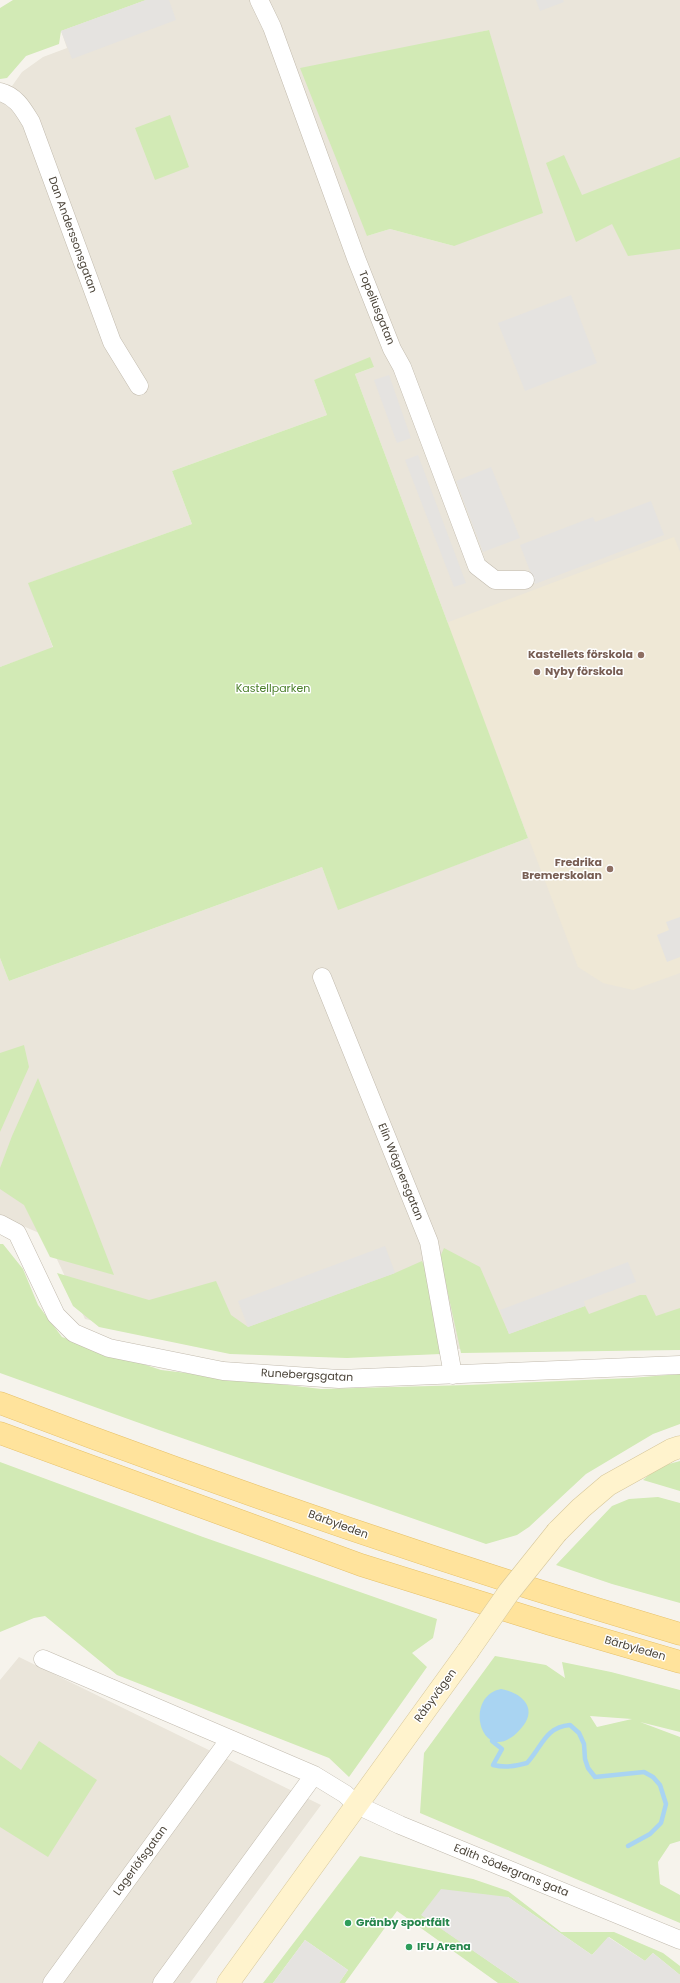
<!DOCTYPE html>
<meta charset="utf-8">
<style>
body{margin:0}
canvas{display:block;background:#f6f3ec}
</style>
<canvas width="680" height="1983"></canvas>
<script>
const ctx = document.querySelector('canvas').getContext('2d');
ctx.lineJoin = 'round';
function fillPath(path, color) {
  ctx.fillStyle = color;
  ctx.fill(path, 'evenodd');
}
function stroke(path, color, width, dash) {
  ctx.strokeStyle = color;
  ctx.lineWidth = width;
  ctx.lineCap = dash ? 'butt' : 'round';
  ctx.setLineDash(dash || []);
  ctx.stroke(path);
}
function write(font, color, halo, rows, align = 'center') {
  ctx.font = font + ' Poppins,sans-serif';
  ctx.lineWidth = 3;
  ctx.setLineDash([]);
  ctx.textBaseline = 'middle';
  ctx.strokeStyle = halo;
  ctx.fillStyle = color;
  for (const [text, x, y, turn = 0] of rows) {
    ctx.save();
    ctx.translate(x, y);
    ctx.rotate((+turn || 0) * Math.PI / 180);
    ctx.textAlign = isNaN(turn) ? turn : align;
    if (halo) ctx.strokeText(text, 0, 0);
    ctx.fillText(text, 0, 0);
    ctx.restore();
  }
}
const residential = new Path2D(`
 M146,0H680V1345L239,1353L85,1319L46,1236L0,1216V958L9,981L322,867L338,909L528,838L355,374L374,367L314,380L327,415L172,471L192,524L29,583L53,648L0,667V92L7,93L22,72L43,57L67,48L61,31ZM489,30L454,246L390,229L367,236L441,41Z
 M19,1657L321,1805L190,1983H0V1680Z`);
const education = new Path2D(`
 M674,537L680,552V973L633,990L603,983L578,967L446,623Z`);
const green = new Path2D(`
 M13,0H146L61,31L59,44L26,56L7,78L0,79V8Z
 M489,30L543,213L454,246L390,229L367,236L300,68Z
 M170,115L189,167L155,180L135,128Z
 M564,155L582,195L680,157V249L628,256L612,224L576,242L546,163Z
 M370,357L374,367L355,374L528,838L338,910L322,867L9,981L0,958V667L53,647L28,583L192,524L172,471L327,415L314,380Z
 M24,1045L29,1067L0,1132V1053Z
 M38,1078L114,1275L50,1257L24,1205L0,1189V1168L12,1136Z
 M0,1244H3L23,1269L38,1305L62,1337L161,1370L321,1389L468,1385L631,1378L680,1374V1424L653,1434L586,1474L529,1527L517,1535L486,1544L156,1429L0,1373Z
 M444,1248L480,1267L509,1334L585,1306L589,1314L640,1295H646L656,1316L680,1308V1350L461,1353L440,1257Z
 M422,1261L429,1277L441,1354L347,1358L230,1354L99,1327L73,1306L57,1273L149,1300L216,1281L231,1315L248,1327L395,1273Z
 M680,1461V1491L643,1480L658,1467Z
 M0,1462L203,1537L437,1619L433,1638L412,1653L427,1667L349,1777L329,1758L117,1675L45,1616L34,1618L0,1632Z
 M658,1497L680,1503V1603L612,1584L556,1565L612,1506L629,1499Z
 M495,1656L546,1665L565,1678L562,1662L611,1672L680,1690V1732L640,1722L680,1737V1841L670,1844L658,1862L660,1884L680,1895V1923L420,1813L424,1753ZM590,1716L632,1719L597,1727Z
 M39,1741L97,1780L48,1857L0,1827V1755L21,1770Z
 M360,1856L473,1879L508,1891L561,1932H614L663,1953L680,1966V1975L653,1953L645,1961L609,1937L592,1955L508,1897L422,1915L520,1983H498L397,1911L345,1983H339L348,1970L305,1940L273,1983H263Z`);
const parking = new Path2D(`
 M146,0H169L176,20L72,59L61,31Z
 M536,0H563L564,2L540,11Z
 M571,295L597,363L525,391L498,323Z
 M389,375L411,438L397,443L374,380Z
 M418,455L466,583L454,587L405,460Z
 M491,467L520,538L483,552L456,481Z
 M651,501L664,535L535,584L520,545L593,517L595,522Z
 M680,917V957L667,962L657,935L669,930L666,922Z
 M385,1246L395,1273L248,1327L238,1301Z
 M628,1262L636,1282L584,1301L585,1306L509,1334L500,1310Z
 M441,1889L508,1897L592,1955L608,1937L645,1961L653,1953L680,1975V1983H520L421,1915Z
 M305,1940L348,1970L339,1983H273Z`);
const water = new Path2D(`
 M501,1689C520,1692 538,1707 523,1726C484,1775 460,1697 501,1689Z`);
const stream = new Path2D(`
 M492,1741L502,1749L493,1765C506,1768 515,1766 527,1763C542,1747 545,1727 570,1725L579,1733L584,1744L585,1759L588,1768L595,1777L644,1772L653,1777L660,1785L666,1804L661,1823L650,1834L628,1846`);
const minor = new Path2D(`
 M259,0L272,27L356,258L392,349L402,367L477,566L495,580H525
 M0,92C16,96 23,109 31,122L112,342L139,386
 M322,977L429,1242L453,1375
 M0,1224L17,1233L56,1315L74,1333L109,1348L223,1371L339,1379L680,1365
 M43,1659L314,1775L345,1794L357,1805L400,1825L680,1940
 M52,1983L229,1740
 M162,1983L314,1775`);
const secondary = new Path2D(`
 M557,1532L581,1508L608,1485L671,1450L680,1447
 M228,1983L468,1651`);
const primary = new Path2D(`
 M0,1403C224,1488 450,1566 680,1634
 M0,1433L361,1565L550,1624L680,1662`);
const secondaryBridge = new Path2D(`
 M468,1651L509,1592L557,1532`);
const markers = [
 [641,655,4,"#8d6e63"],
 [537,672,4,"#8d6e63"],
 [610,869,4,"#8d6e63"],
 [348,1923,4,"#2e9e5b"],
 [409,1947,4,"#2e9e5b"]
];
const streetNames = [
 ["Dan Anderssonsgatan",72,235,70],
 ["Topeliusgatan",376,308,68],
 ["Elin Wägnersgatan",400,1172,68],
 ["Runebergsgatan",307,1376,3],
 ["Bärbyleden",338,1525,20],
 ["Bärbyleden",635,1649,16],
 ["Råbyvägen",436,1696,-54],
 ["Lagerlöfsgatan",141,1861,-54],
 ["Edith Södergrans gata",511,1871,22]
];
const educationNames = [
 ["Kastellets förskola",633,655],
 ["Nyby förskola",545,672,"left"],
 ["Fredrika",602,863],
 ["Bremerskolan",602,876]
];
const parkNames = [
 ["Kastellparken",273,689]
];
const leisureNames = [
 ["Gränby sportfält",356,1923],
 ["IFU Arena",417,1947]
];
fillPath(residential, '#eae5da');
fillPath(education, '#efe8d6');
fillPath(green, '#d2eab5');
fillPath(parking, '#e5e3e0');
fillPath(water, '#a9d4f2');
stroke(stream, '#a9d4f2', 4.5);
stroke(minor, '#c2bbae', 19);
stroke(secondary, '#d6c79b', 23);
stroke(primary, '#e6c16a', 23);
stroke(minor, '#fff', 18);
stroke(secondary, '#fff3cd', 22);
stroke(primary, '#ffe39c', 22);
stroke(secondaryBridge, '#d6c79b', 23, []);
stroke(secondaryBridge, '#fff3cd', 22);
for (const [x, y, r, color] of markers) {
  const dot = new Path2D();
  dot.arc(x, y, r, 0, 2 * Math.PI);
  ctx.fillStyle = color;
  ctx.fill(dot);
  stroke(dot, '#fff', 1.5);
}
write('11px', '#4b4439', '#fff', streetNames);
write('bold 11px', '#785e54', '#fff', educationNames, 'right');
write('11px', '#4a7f2a', '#fff', parkNames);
write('bold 11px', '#27864d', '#fff', leisureNames, 'left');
</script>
